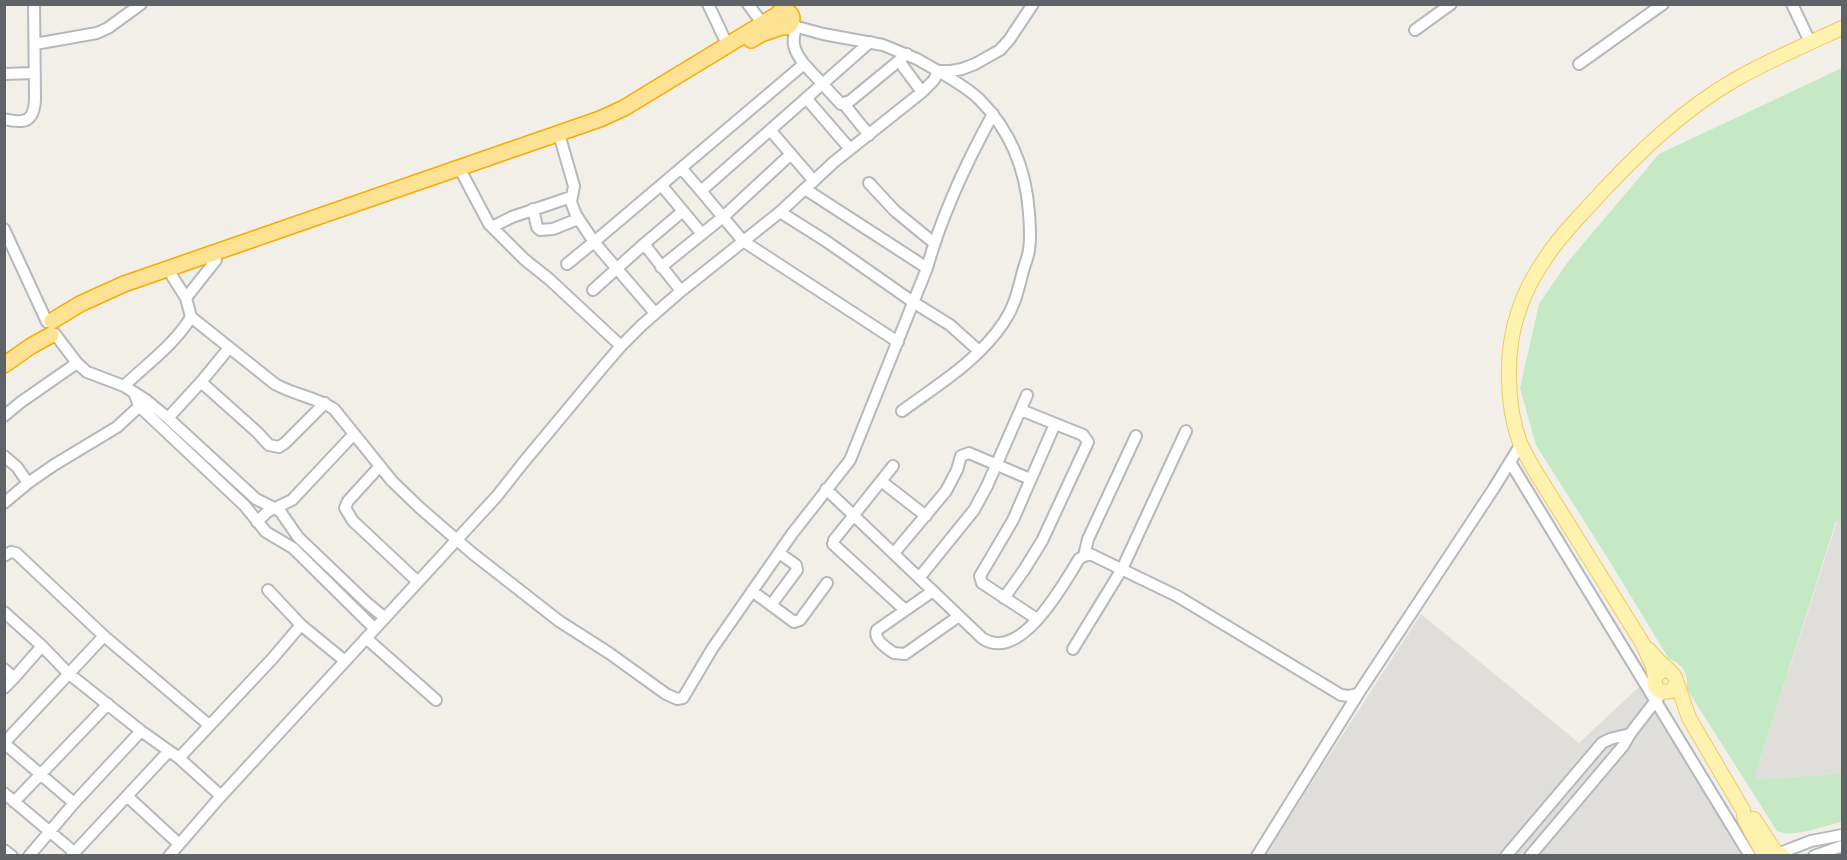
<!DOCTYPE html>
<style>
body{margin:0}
#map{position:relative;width:1847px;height:860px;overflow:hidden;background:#f1efe8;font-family:Rubik,sans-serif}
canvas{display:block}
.frame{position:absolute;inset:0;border:6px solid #5f6368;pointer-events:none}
</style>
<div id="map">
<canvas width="1847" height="860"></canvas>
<div class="frame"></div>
</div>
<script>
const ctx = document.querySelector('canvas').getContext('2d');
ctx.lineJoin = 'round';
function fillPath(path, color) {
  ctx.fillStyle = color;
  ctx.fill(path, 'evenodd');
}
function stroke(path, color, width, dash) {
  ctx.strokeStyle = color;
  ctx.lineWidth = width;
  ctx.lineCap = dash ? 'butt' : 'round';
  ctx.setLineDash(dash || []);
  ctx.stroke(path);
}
const industrial = new Path2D(`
 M1837,521L1842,523V774L1754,779Z
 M1421,614L1579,743L1639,687L1741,855L1264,856Z`);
const green = new Path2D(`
 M1842,68V523L1836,521L1754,779L1842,774V822C1825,825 1793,839 1777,831L1687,689C1688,674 1684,664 1669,659L1612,565L1536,445L1520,388L1539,304L1567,263L1659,154Z`);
const minor = new Path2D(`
 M708,4L728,46
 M748,4L762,23
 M1792,4L1810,42
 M790,25L823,34L883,45L917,59L938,71H951L962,69L975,64L1000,50L1009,40L1033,4
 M796,27C791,43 794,51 804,64
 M1415,30L1451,4
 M35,44L97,33L108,28L141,4
 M899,61L922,92
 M1579,64L1663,4
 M4,74L35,73
 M806,98L850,149
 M844,104L869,135
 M4,119C25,124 34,122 35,99L34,4
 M771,131L814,181
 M561,141L574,186L571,202L576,215L594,242L804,64L841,104L850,101L907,54
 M682,169L701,191L870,42
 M463,175L489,224L524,259L549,279L621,346
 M869,183L895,211L934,243
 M662,186L702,234
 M805,189L927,268
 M701,191L743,241L898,342
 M533,209L537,227L540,230L553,229L578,219
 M780,212L826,241L913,302L950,325L979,351
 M492,227L512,217L571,197
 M4,229L47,322
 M644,244L683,211
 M567,264L594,242L655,313
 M661,267L723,217L791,154
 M172,276L186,298L191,317L275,384C294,395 316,397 334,409L392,481L420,508L472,553L559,621L609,653L666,694L677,699L683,698L712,649L792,534L850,460L927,268C942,214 966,163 993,114
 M593,290L644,244L681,291
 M186,298L216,260
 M191,317C175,344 147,364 124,386L146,400L168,418L256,499L280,511L298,537L367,603L385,618
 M55,334L77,363L87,372L124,386
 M229,348L201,382L257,432L269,445L279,447L285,443L325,403
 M134,392L139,406L245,506L266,532L293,548L375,629
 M4,416L21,402L77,363
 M168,418L201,382
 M4,456L17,467L28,483
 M1510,462L1750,856
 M380,466L348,501L345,508L353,521L418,582
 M893,466L834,540L833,544L905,610
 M881,481L926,516
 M826,489L982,638C1020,664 1063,585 1079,559L1084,556L1090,554L1177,596L1341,695L1349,696L1358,694
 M4,503L28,483L54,465L117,427L144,402
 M257,522L267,512L292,500L354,434
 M894,553L946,491L957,470L961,456L969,453L1030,479
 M4,556L11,552L16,553L104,636L209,725
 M1084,556L1088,539L1136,436
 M919,578L974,510L987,486L1027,395
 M268,590L301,625
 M752,591L794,622L800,620L827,583
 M933,591L877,630C873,639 886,648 894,653L905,654L959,616
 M1004,598L1024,570L1042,541L1088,442L1083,435L1021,410
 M771,605L797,570L796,565L779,553
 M4,612L42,646L14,678
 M1037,619L982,583L980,576L1013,520L1055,424
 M366,638L436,700
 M42,646L68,673L141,731
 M1073,649L1122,569L1186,431
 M4,669L14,678L4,688
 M4,743L104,636
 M4,743L74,803
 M179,758L272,659L301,625L345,661
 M4,793L74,852
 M127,796L179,844
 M14,802L108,704
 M4,850L12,856
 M1780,853L1811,841L1842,835
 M29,856L74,803L141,731L179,758L221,796
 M71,856L169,751
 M169,856L221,796L497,496L523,463L602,368L621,346L642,325L681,291L780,212L834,162L922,92L934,80L938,71C952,79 967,88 979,99C1011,131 1026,169 1029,213C1030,225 1031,238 1029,250C1028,257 1025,264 1023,271C1018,290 1015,306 1004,322C978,361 939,384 902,411
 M1257,856L1358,694L1494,488L1521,444
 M1506,856L1602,743L1610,739L1630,734
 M1530,856L1623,746L1630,734L1660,695
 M1814,856L1842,846`);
const major = new Path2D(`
 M1649,650C1653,655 1658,660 1662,664C1672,673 1683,680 1671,691L1661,692L1655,686V677L1663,670L1670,671
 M1655,677L1653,667L1643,644L1535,471C1530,462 1524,452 1520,443C1506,405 1505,351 1518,313C1524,293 1535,273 1547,256C1562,233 1582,214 1600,194C1641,150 1684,109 1736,79C1770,60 1807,44 1842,28
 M1677,683L1689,718L1743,810L1745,820L1765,856
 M1754,819L1776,853L1783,856`);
const highway = new Path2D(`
 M776 19a8 8 0 1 1 16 0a8 8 0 1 1-16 0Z
 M751,40L761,34L782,27
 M52,321L80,304L124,284L600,119L624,108L777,15
 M4,365L31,346L51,335`);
fillPath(industrial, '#e0deda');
fillPath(green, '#c5e8c5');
stroke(minor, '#b5b8bc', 14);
stroke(major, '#f2c960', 16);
stroke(highway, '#f9ab00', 18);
stroke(minor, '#fff', 10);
stroke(major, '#fff2af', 14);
stroke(highway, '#fde293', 15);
</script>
